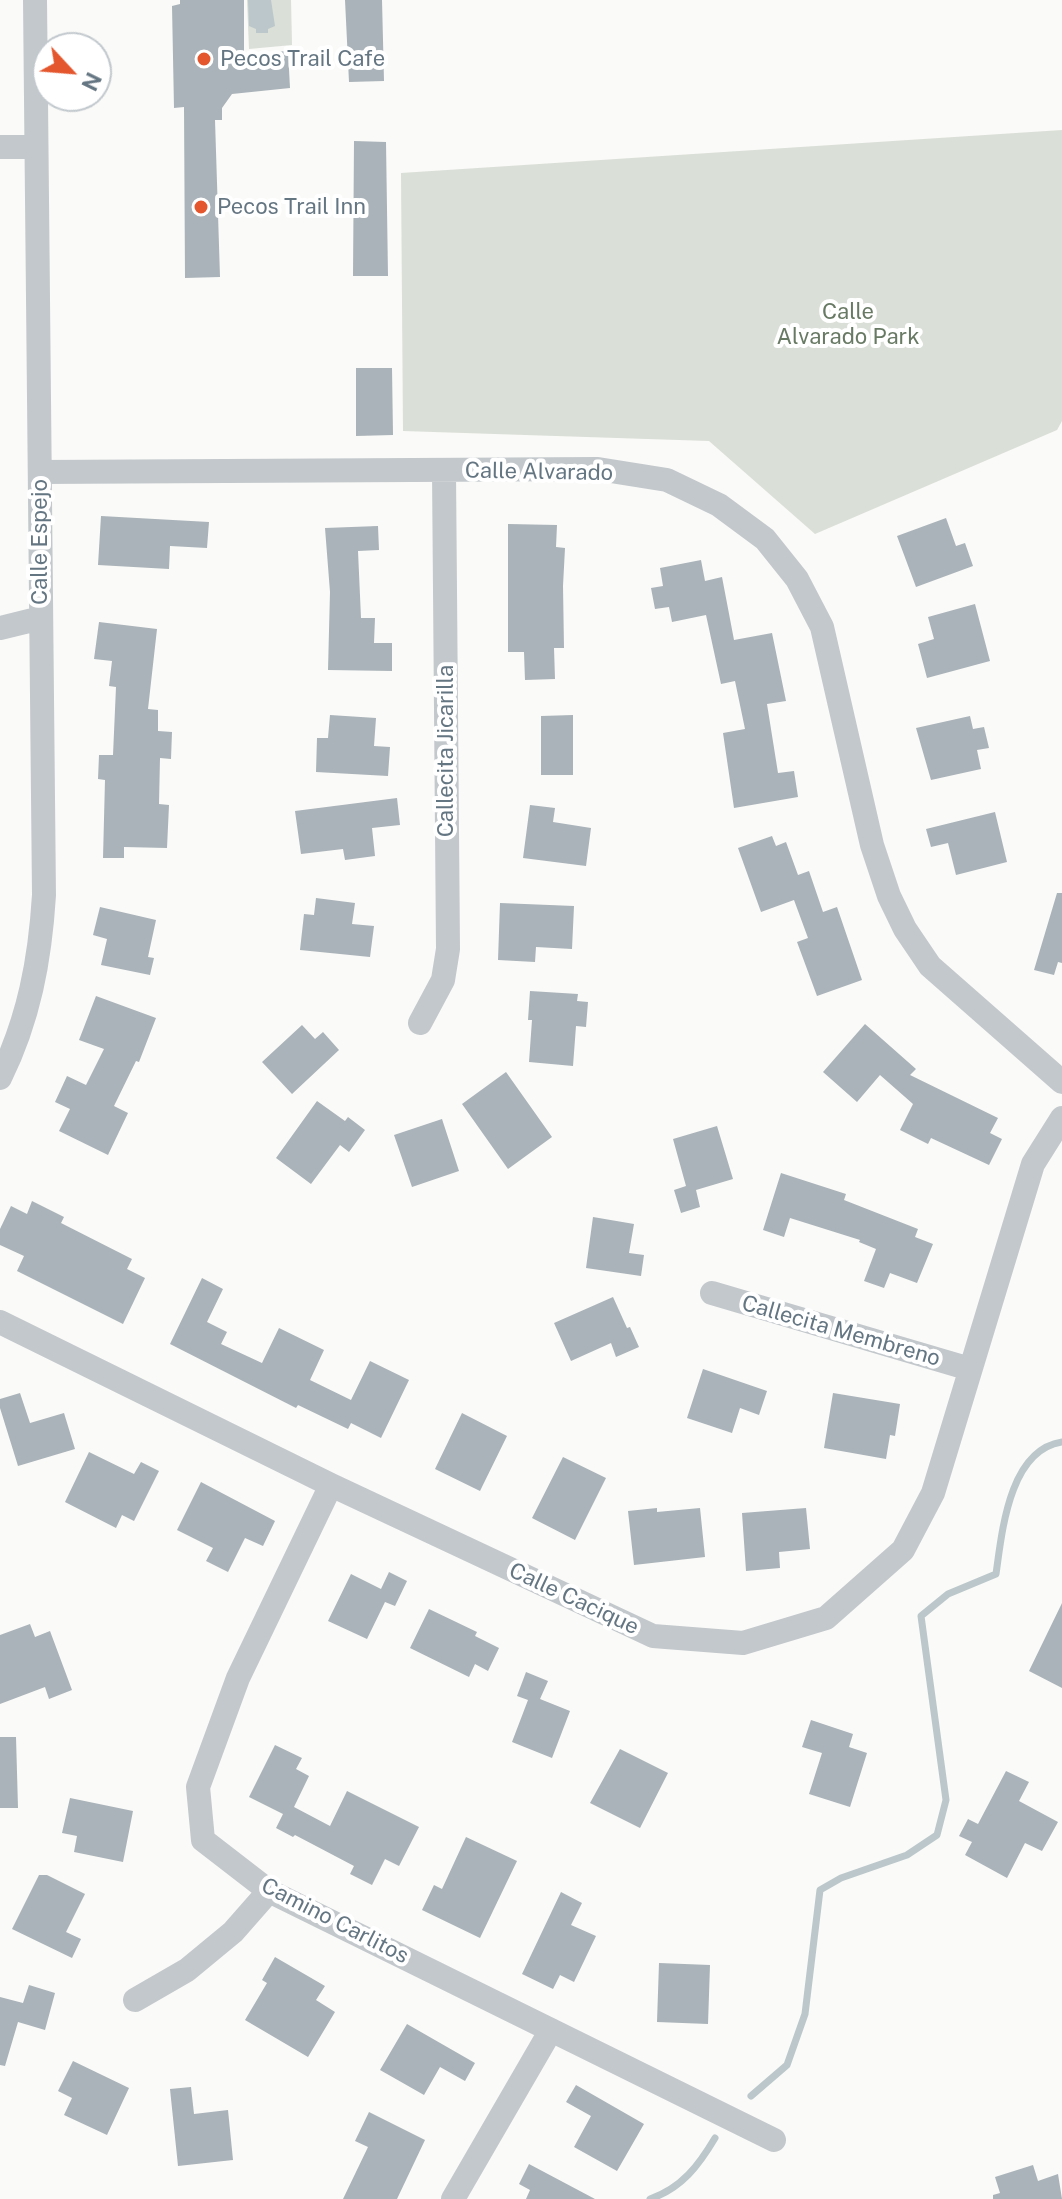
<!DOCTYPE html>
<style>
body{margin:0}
#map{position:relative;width:1062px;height:2199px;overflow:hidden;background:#fafaf8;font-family:"Public Sans",sans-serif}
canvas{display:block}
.north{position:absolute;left:32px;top:32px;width:80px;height:80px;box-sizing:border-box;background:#fff;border:2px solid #c1c8cd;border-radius:50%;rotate:116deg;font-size:22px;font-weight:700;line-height:32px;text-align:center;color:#657683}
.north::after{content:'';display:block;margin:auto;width:28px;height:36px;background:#e4572e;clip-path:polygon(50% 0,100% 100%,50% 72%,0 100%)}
</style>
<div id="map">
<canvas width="1062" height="2199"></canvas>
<div class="north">N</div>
</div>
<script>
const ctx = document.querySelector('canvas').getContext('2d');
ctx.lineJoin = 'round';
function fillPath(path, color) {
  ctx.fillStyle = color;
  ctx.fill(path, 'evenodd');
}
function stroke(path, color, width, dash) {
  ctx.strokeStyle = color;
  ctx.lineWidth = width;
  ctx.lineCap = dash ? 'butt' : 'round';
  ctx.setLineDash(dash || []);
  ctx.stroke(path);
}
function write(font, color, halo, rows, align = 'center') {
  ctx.font = font + ' "Public Sans",sans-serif';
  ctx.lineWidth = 8;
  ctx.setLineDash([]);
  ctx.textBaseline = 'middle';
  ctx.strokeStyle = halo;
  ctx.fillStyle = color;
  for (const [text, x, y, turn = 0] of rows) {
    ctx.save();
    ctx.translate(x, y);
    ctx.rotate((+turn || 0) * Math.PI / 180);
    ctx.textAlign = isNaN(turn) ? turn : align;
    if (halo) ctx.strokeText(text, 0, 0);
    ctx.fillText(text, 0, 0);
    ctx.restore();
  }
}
const green = new Path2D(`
 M247,0H291L292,45L249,49Z
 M1062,130V421L1057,430L815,534L709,441L403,431L401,173Z`);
const water = new Path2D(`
 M248,0H271L275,26L268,29V33H256V29L249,26Z`);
const stream = new Path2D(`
 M751,2096L787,2065L805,2014L820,1890L841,1878L907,1855L937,1835L946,1800L921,1616L948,1594L996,1574C1002,1532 1009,1450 1062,1442
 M650,2199C682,2188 699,2165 715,2138`);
const building = new Path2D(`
 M180,0H244V54L288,51L290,88L232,94L222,108V120H215L220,277L185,278L184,107L174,108L172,6L180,4Z
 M345,0H382L384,81L349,82Z
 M354,141L386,142L388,276H353Z
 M356,368H392L393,435L356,436Z
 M101,516L209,522L207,548L170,546L169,569L98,565Z
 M946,518L956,546L965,543L973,566L916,587L897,536Z
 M508,524L557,525L556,547L565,548L563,586L564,648H554L555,679L525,680L524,652H508Z
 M378,526L379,550L358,551L361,618H375L374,643H392V671L328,670L330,592L325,528Z
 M701,560L705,581L722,577L734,640L772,633L786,701L767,704L778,773L794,771L798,797L734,808L723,733L745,729L735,681L721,684L706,615L672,622L669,607L655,609L651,588L663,586L660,568Z
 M975,604L990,661L927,678L918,644L934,639L928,617Z
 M99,622L157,629L148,709L158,710V731L172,732L171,759L160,758L159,804L169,805L167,848L124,847V858H103L105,780L98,779L99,755H113L116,687L109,686L112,661L94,659Z
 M330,715L376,718L374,746L390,747L388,776L316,772L317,738H328Z
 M573,715V775H541V716Z
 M970,716L973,729L984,727L989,748L977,750L981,769L931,780L916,728Z
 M397,798L400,825L372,828L375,856L345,860L343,849L301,854L295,811Z
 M530,805L555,808L553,822L591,828L586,866L523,858Z
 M995,812L1007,862L956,875L948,843L931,847L926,829Z
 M772,836L776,846L786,842L798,875L809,871L823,912L837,907L862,980L817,996L797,942L808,938L794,900L761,912L738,848Z
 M1057,893H1062V963L1058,962L1054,975L1034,970Z
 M316,898L355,903L352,924L374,926L370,957L300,950L304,914L314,915Z
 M500,903L574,906L572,949L536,947L535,962L498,960Z
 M100,907L156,920L148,957L154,958L150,975L101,965L107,939L93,935Z
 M530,991L578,994L577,1001L588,1002L586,1027L576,1026L573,1066L529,1062L532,1020H528Z
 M96,996L156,1018L139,1062L136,1061L114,1106L128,1113L108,1155L59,1131L70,1109L55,1102L67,1076L86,1085L104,1049L79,1040Z
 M865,1024L916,1069L910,1075L998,1118L990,1133L1002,1139L989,1165L931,1138L928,1144L900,1130L913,1104L880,1075L857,1102L823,1072Z
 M302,1025L315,1039L323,1032L339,1050L292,1094L262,1062Z
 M506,1072L552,1137L508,1169L462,1104Z
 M317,1101L345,1121L348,1117L365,1130L349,1152L340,1145L311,1184L276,1158Z
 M442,1119L459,1171L412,1187L394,1135Z
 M717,1126L733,1179L696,1190L700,1207L681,1213L674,1190L686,1186L673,1139Z
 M781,1173L846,1194L844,1200L918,1229L915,1237L933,1244L917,1283L890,1273L884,1288L864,1281L876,1249L859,1242L860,1240L790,1218L784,1237L763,1230Z
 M32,1201L64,1217L61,1223L132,1259L127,1269L145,1278L123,1324L17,1271L24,1256L0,1245V1229L11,1206L27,1214Z
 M593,1217L634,1224L629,1253L644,1255L641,1276L586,1268Z
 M202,1278L223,1289L207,1322L227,1332L221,1344L262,1363L279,1328L324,1350L310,1380L351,1400L370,1361L409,1380L381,1438L351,1423L348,1429L298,1405L296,1408L170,1344Z
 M613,1297L627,1328L630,1327L639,1347L616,1357L611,1343L571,1361L554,1323Z
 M703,1369L767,1391L759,1415L740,1408L732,1433L687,1418Z
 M20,1393L30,1423L64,1413L75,1449L18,1466L0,1408V1399Z
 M833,1393L900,1404L895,1436L890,1435L886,1459L824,1448Z
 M462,1413L507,1436L480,1491L435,1469Z
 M89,1452L134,1474L141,1462L159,1471L134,1521L122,1515L116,1528L65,1502Z
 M563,1457L606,1478L575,1540L532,1518Z
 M201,1482L275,1521L263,1546L245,1538L228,1572L206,1561L213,1548L177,1530Z
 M657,1508V1512L700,1508L705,1557L634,1565L628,1511Z
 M806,1508L810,1549L779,1552L780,1568L746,1571L742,1513Z
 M389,1572L407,1581L395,1606L385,1602L367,1639L328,1621L351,1574L381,1589Z
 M1062,1603V1688L1029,1671Z
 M429,1609L477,1632L475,1636L499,1648L488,1671L475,1664L469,1677L410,1648Z
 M30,1624L35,1637L50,1631L72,1690L49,1699L45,1687L0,1704V1635Z
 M526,1672L548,1681L540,1699L570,1711L552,1758L512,1742L528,1700L517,1696Z
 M811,1720L853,1734L849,1747L867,1753L850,1807L809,1794L822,1753L802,1747Z
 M0,1737H16L18,1808H0Z
 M275,1745L302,1758L296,1769L309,1776L294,1807L330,1826L347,1791L419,1827L399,1866L385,1859L372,1885L350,1874L354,1866L295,1835L293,1837L276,1828L283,1814L249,1797Z
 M620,1749L668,1773L640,1828L590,1803Z
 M1006,1771L1029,1782L1019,1801L1058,1822L1042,1851L1025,1843L1007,1878L965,1855L972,1842L959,1836L968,1819L978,1824Z
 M70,1798L133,1811L123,1862L74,1852L77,1836L62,1833Z
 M466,1837L517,1861L480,1938L422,1910L434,1885L442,1889Z
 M39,1875H47L85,1894L66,1932L81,1939L72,1958L12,1929Z
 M561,1892L582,1903L571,1925L596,1936L574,1982L560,1975L553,1989L522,1974Z
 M275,1957L325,1986L316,2000L335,2012L308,2057L245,2020L267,1983L262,1980Z
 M659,1963L710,1965L708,2024L657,2022Z
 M29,1985L55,1993L45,2030L18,2022L5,2066L0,2065V1997L23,2003Z
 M407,2024L475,2063L465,2081L440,2067L424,2095L380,2070Z
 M73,2061L129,2088L107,2135L64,2115L72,2098L58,2091Z
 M576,2085L644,2124L617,2171L574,2147L591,2116L566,2102Z
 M191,2087L194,2114L228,2110L233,2160L178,2166L170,2089Z
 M369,2112L425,2140L397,2199H343L368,2147L355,2141Z
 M529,2164L595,2199H526L530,2190L519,2184Z
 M1033,2165L1038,2181L1058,2174L1062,2199H993V2195L1000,2193L995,2177Z`);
const minor = new Path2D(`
 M0,147H36
 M40,472L598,469L667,480L719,505L765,539L797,579L822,627L872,845L889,896L905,929L930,966L1062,1082
 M0,628L41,618
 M420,1023L443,980L448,949L444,471
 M0,1078C29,1019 40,960 44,895L35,0
 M712,1293L970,1369
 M0,1322L331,1485L653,1636L743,1643L826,1618L903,1550L933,1493L1033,1164L1062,1118
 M331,1485L238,1678L198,1787L203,1840L269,1891L774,2140
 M135,2000L187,1970L233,1932L269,1891
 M453,2199L551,2030`);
const markers = [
 [204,59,8,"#e4572e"],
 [201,207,8,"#e4572e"]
];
const poiNames = [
 ["Pecos Trail Cafe",220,59],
 ["Pecos Trail Inn",217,207]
];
const parkNames = [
 ["Calle",848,312],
 ["Alvarado Park",848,337]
];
const streetNames = [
 ["Calle Alvarado",539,472,1],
 ["Calle Espejo",40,542,-90],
 ["Callecita Jicarilla",446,751,-90],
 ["Callecita Membreno",841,1331,16],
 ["Calle Cacique",574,1599,25],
 ["Camino Carlitos",335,1921,27]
];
fillPath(green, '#dadfd7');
fillPath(water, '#bbc7cb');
stroke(stream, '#bbc7cb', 7);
fillPath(building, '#aab3b9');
stroke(minor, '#c3c8cc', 24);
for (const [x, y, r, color] of markers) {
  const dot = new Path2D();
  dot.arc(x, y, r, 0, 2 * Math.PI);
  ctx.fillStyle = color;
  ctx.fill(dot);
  stroke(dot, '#fff', 3);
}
write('22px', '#657683', '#fff', poiNames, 'left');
write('22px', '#687a64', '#fff', parkNames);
write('22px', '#657683', '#fff', streetNames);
</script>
